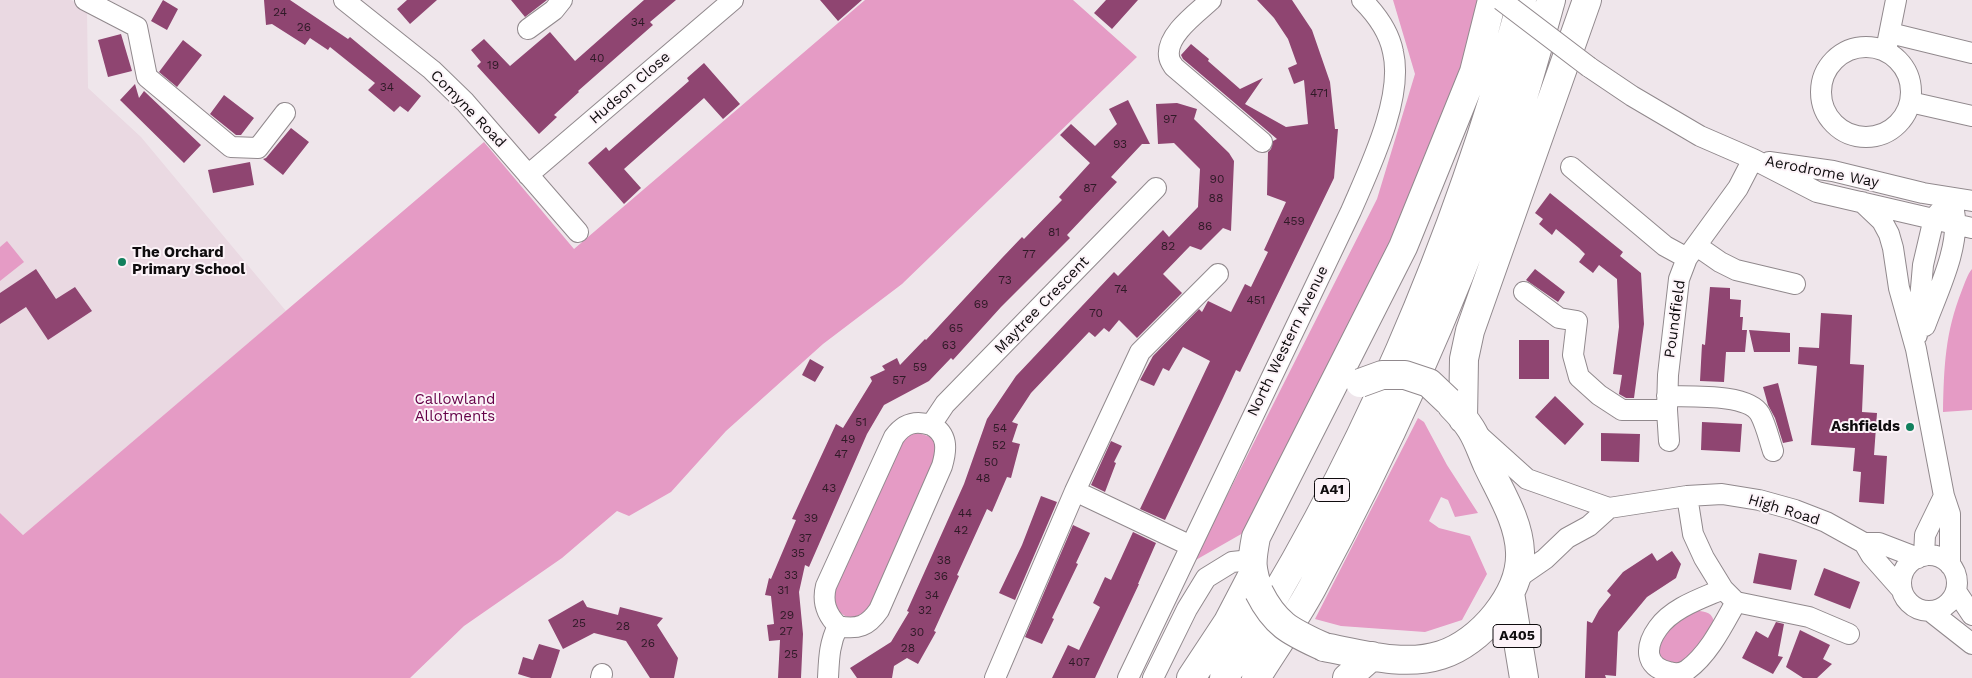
<!DOCTYPE html>
<style>
body{margin:0}
canvas{display:block;background:#efe6eb}
</style>
<canvas width="1972" height="678"></canvas>
<script>
const ctx = document.querySelector('canvas').getContext('2d');
ctx.lineJoin = 'round';
function fillPath(path, color) {
  ctx.fillStyle = color;
  ctx.fill(path, 'evenodd');
}
function stroke(path, color, width, dash) {
  ctx.strokeStyle = color;
  ctx.lineWidth = width;
  ctx.lineCap = dash ? 'butt' : 'round';
  ctx.setLineDash(dash || []);
  ctx.stroke(path);
}
function write(font, color, halo, rows, align = 'center') {
  ctx.font = font + ' "Work Sans",sans-serif';
  ctx.lineWidth = 4;
  ctx.setLineDash([]);
  ctx.textBaseline = 'middle';
  ctx.strokeStyle = halo;
  ctx.fillStyle = color;
  for (const [text, x, y, turn = 0] of rows) {
    ctx.save();
    ctx.translate(x, y);
    ctx.rotate((+turn || 0) * Math.PI / 180);
    ctx.textAlign = isNaN(turn) ? turn : align;
    if (halo) ctx.strokeText(text, 0, 0);
    ctx.fillText(text, 0, 0);
    ctx.restore();
  }
}
const built = new Path2D(`
 M0,0H71L87,9L88,88L141,137L286,311L23,535L0,513Z`);
const green = new Path2D(`
 M865,0H1073L1137,57L902,284L823,344L726,431L671,492L629,516L617,511L562,558L464,626L410,678H0V513L23,535L484,142L574,249Z
 M1393,0H1477L1481,3L1455,92L1385,258L1243,533L1194,561L1377,199L1415,74Z
 M7,241L24,262L0,281V247Z
 M1972,269V410L1943,412C1944,366 1945,333 1962,290C1965,283 1967,275 1972,269Z
 M1418,418L1424,422L1447,465L1478,513L1455,517L1448,500L1441,497L1429,521L1439,528L1470,536L1487,574L1462,620L1425,632L1341,626L1315,619Z
 M915,432L931,437L936,442V460L873,605C859,617 848,625 835,606L834,590L902,440L907,435Z
 M1696,611C1706,611 1713,613 1714,623L1688,659L1677,664L1663,661C1661,657 1657,651 1658,646C1662,630 1684,619 1696,611Z`);
const building = new Path2D(`
 M163,0L178,9L167,30L151,21Z
 M264,0H290L348,39L350,37L421,96L408,112L400,106L394,112L368,90L375,83L330,47L328,50L310,38L305,45L272,24L266,25Z
 M407,0H437L410,24L397,9Z
 M511,0H547L525,17Z
 M644,0H676L650,22L653,25L578,91L579,92L554,115L557,117L539,134L477,66L481,62L471,50L484,39L510,66L550,32L575,61Z
 M820,0H862L838,21Z
 M1106,0H1138L1112,29L1094,13Z
 M1257,0H1292L1312,30L1330,82L1335,129H1338L1334,178L1240,372L1236,370L1223,398L1165,520L1140,509L1210,361L1183,347L1169,371L1163,368L1154,386L1140,380L1153,356L1199,309L1202,312L1208,301L1231,312L1245,284L1251,287L1268,252L1264,250L1286,202L1267,195L1268,152L1271,149L1273,141L1277,139L1183,59L1181,55L1191,44L1209,59L1208,61L1240,89L1263,78L1245,104L1286,127L1308,124L1304,80L1294,84L1288,68L1297,64L1288,39L1274,18Z
 M121,34L132,71L108,77L98,40Z
 M183,40L202,55L177,87L159,72Z
 M704,63L740,104L723,119L704,98L624,169L641,188L624,204L588,163L606,147L609,151L689,81L687,78Z
 M135,84L139,98L144,91L201,145L184,163L120,100Z
 M224,95L254,118L241,135H236L210,114Z
 M1128,100L1150,144H1142L1111,177L1117,182L1067,235L1070,238L1001,307L953,360L951,358L929,381L884,405L867,434L809,567L805,565L799,592L803,634L801,678H778L780,640L769,641L767,625L774,624L771,596L765,595L769,578L771,579L796,520L792,519L836,424L843,428L872,381L870,377L885,370L882,366L897,358L900,365L925,339L926,340L1002,258L1022,237L1024,239L1062,200L1059,197L1090,163L1060,135L1071,124L1095,146L1117,124L1109,109Z
 M1177,103L1197,109L1194,119L1229,153L1234,161L1231,231L1223,228L1201,250L1190,246L1163,274L1182,293L1137,338L1119,320L1109,332L1104,328L1095,337L1089,332L1031,393L1012,422L1018,424L1012,442L1020,444L1011,478L1007,477L992,512L987,509L957,575L959,576L934,631L936,632L918,664L907,658L894,666L892,678H857L850,668L891,642L909,612L907,611L964,484L987,419L1016,376L1114,272L1118,276L1163,230L1169,237L1198,207L1200,169L1174,143L1158,144L1156,104Z
 M291,128L309,142L283,175L263,159L266,158Z
 M250,162L254,185L213,193L208,170Z
 M1550,193L1623,252L1620,256L1641,273L1644,324L1634,398H1626L1619,394L1622,375L1613,374L1619,327L1617,279L1599,265L1593,273L1579,262L1585,254L1579,248L1556,229L1552,235L1539,224L1543,219L1535,213Z
 M36,269L56,299L75,287L92,311L48,340L26,307L0,324V293Z
 M1535,269L1565,292L1558,302L1526,280Z
 M1710,287L1730,288V299L1741,300L1740,317H1743L1742,330H1747L1745,352H1726L1724,382L1700,381L1702,344L1705,345Z
 M1821,313L1852,315L1850,364L1864,365L1862,412L1877,413L1874,455L1887,456L1884,504L1859,502L1861,472L1853,471L1855,448L1811,445L1817,366L1798,364L1799,347L1819,348Z
 M1749,330L1790,333V352H1754Z
 M1519,340H1549V379H1519Z
 M810,359L824,367L815,382L802,375Z
 M1778,383L1793,441L1783,443L1775,418L1768,405L1763,387Z
 M1555,396L1584,424L1565,445L1535,417Z
 M1702,422L1742,424L1740,452L1701,450Z
 M1601,433L1640,434L1639,462L1601,461Z
 M1111,441L1122,446L1114,462L1116,463L1105,492L1091,485Z
 M1041,496L1057,502L1015,600L999,593L1022,545Z
 M1073,525L1090,533L1076,563L1078,564L1052,618L1054,619L1042,644L1025,637Z
 M1133,532L1156,543L1138,584H1139L1095,678H1052L1068,645L1079,650L1100,607L1093,603L1105,577L1111,580Z
 M1672,551L1681,564L1676,578L1647,597L1618,632L1616,676L1605,675L1606,678H1585L1587,621L1592,623L1599,610L1611,595L1607,591L1623,572L1652,553L1657,561Z
 M1759,553L1797,560L1791,590L1753,583Z
 M1824,568L1860,582L1850,609L1814,595Z
 M583,600L587,607L618,615L620,607L663,618L657,625L678,658L674,678H650L626,641L594,633L563,649L548,620Z
 M1776,622L1784,624L1778,656L1783,657L1773,674L1742,658L1756,631L1768,638Z
 M1800,630L1830,645L1823,659L1832,664L1817,678H1803L1786,667Z
 M539,644L560,650L551,678H531L518,674L523,657L533,660Z`);
const minor = new Path2D(`
 M85,0L137,27L147,77L231,147L258,148L285,113
 M344,0L432,70L465,102L578,232
 M1211,0C1197,13 1166,35 1169,56C1169,60 1172,64 1174,67L1262,142
 M528,29L554,10L562,0
 M1890,33L1972,53
 M1887,45L1896,0
 M1821 92a45 45 0 1 1 90 0a45 45 0 1 1-90 0Z
 M1589,67L1632,96L1700,136L1753,159L1817,192L1972,228
 M1910,102L1972,116
 M1769,162L1833,171L1923,193L1972,201
 M1571,167L1665,246L1687,258
 M528,175L733,0
 M1862,202L1882,221L1889,234L1893,248L1899,288L1916,349L1944,496L1950,514V565
 M1697,246L1720,262L1736,270L1795,284
 M1524,292L1559,318L1577,321L1573,355L1579,377L1599,395L1622,410H1667
 M1925,326C1937,293 1961,246 1954,211
 M1917,335L1923,265L1934,218L1942,209
 M1667,396C1689,397 1748,393 1760,414C1766,425 1769,439 1773,451
 M1477,434L1527,479L1609,508L1687,496L1722,494L1759,500L1795,510L1826,522L1864,543H1879L1918,558
 M1669,441L1667,410L1668,375L1679,279L1687,258L1738,188L1753,159
 M1075,491L1191,546
 M1687,496L1693,534L1704,558L1723,589L1736,602L1809,617L1849,634
 M1864,543L1871,555L1902,590
 M1901 583a28 28 0 1 1 56 0a28 28 0 1 1-56 0Z
 M1924,556L1925,535L1944,496
 M1516,579L1545,559L1567,538L1589,526L1609,508
 M1723,589C1700,599 1672,608 1658,628C1645,646 1644,667 1669,672C1675,674 1681,674 1687,670C1709,654 1723,625 1736,602
 M1956,591L1972,615
 M1930,611L1972,644
 M838,626C858,630 868,626 879,610L942,466C947,449 948,434 931,425
 M601,678L602,674
 M828,678C829,659 829,644 838,626C826,614 822,602 826,586L894,437C904,423 915,420 931,425L945,404L1156,188
 M995,678L1075,491L1140,352L1218,274
 M1128,678L1351,211C1369,169 1404,98 1393,52C1389,31 1377,15 1362,0
 M1153,678L1187,609L1206,578L1232,562L1251,560`);
const highway = new Path2D(`
 M1463,419L1464,359L1470,331L1587,0
 M1259,592C1251,567 1251,563 1256,537L1403,247L1474,72L1492,0
 M1510,593L1524,678
 M1324,647C1361,654 1404,667 1441,655C1480,643 1522,594 1520,552C1519,521 1500,492 1487,464C1482,453 1478,440 1471,429C1466,421 1459,413 1452,406
 M1191,678L1228,622L1253,574
 M1224,678C1359,471 1458,238 1522,0
 M1256,678C1275,648 1295,619 1312,588C1385,453 1448,314 1499,170C1519,115 1535,57 1551,0
 M1347,678L1372,656`);
const minorBridge = new Path2D(`
 M1501,0L1589,67`);
const highwayBridge = new Path2D(`
 M1360,383L1382,375H1405L1429,383L1448,401
 M1259,592C1276,626 1292,632 1324,647`);
const markers = [
 [122,262,5,"#11805d"],
 [1910,427,5,"#11805d"]
];
const numberNames = [
 ["24",280,12],
 ["34",638,22],
 ["26",304,27],
 ["40",597,58],
 ["19",493,65],
 ["34",387,87],
 ["471",1319,93],
 ["97",1170,119],
 ["93",1120,144],
 ["90",1217,179],
 ["87",1090,188],
 ["88",1216,198],
 ["459",1294,221],
 ["86",1205,226],
 ["81",1054,232],
 ["82",1168,246],
 ["77",1029,254],
 ["73",1005,280],
 ["74",1121,289],
 ["451",1256,300],
 ["69",981,304],
 ["70",1096,313],
 ["65",956,328],
 ["63",949,345],
 ["59",920,367],
 ["57",899,380],
 ["51",861,422],
 ["54",1000,428],
 ["49",848,439],
 ["52",999,445],
 ["47",841,454],
 ["50",991,462],
 ["48",983,478],
 ["43",829,488],
 ["44",965,513],
 ["39",811,518],
 ["42",961,530],
 ["37",805,538],
 ["35",798,553],
 ["38",944,560],
 ["33",791,575],
 ["36",941,576],
 ["31",783,590],
 ["34",932,595],
 ["32",925,610],
 ["29",787,615],
 ["25",579,623],
 ["28",623,626],
 ["27",786,631],
 ["30",917,632],
 ["26",648,643],
 ["28",908,648],
 ["25",791,654],
 ["407",1079,662]
];
const shields = [
 [1332,490,35],
 [1517,636,48]
];
const shieldNames = [
 ["A41",1332,490],
 ["A405",1517,636]
];
const streetNames = [
 ["Hudson Close",630,88,-41],
 ["Comyne Road",468,109,46],
 ["Aerodrome Way",1822,172,11],
 ["Maytree Crescent",1042,305,-46],
 ["Poundfield",1675,319,-82],
 ["North Western Avenue",1288,341,-64],
 ["High Road",1784,510,17]
];
const poiNames = [
 ["The Orchard",132,253],
 ["Primary School",132,270],
 ["Ashfields",1900,427,"right"]
];
const parkNames = [
 ["Callowland",455,400],
 ["Allotments",455,417]
];
fillPath(built, '#ead9e2');
fillPath(green, '#e59bc5');
fillPath(building, '#8f4571');
stroke(minor, '#91898d', 22);
stroke(highway, '#91898d', 30);
stroke(minor, '#fff', 20);
stroke(highway, '#fff', 28);
stroke(minorBridge, '#91898d', 22, []);
stroke(highwayBridge, '#91898d', 30, []);
stroke(minorBridge, '#fff', 20);
stroke(highwayBridge, '#fff', 28);
for (const [x, y, r, color] of markers) {
  const dot = new Path2D();
  dot.arc(x, y, r, 0, 2 * Math.PI);
  ctx.fillStyle = color;
  ctx.fill(dot);
  stroke(dot, '#fcf3f8', 2);
}
write('12px', '#2f1a27', null, numberNames);
for (const [x, y, w] of shields) {
  const box = new Path2D();
  box.roundRect(x - w / 2, y - 11.5, w, 23, 4);
  ctx.fillStyle = '#fcf3f8';
  ctx.fill(box);
  stroke(box, '#0f0c0e', 1);
}
write('bold 14px', '#0f0c0e', null, shieldNames);
write('15px', '#0f0c0e', '#fcf3f8', streetNames);
write('bold 15px', '#0f0c0e', '#fcf3f8', poiNames, 'left');
write('15px', '#650048', '#fcf3f8', parkNames);
</script>
